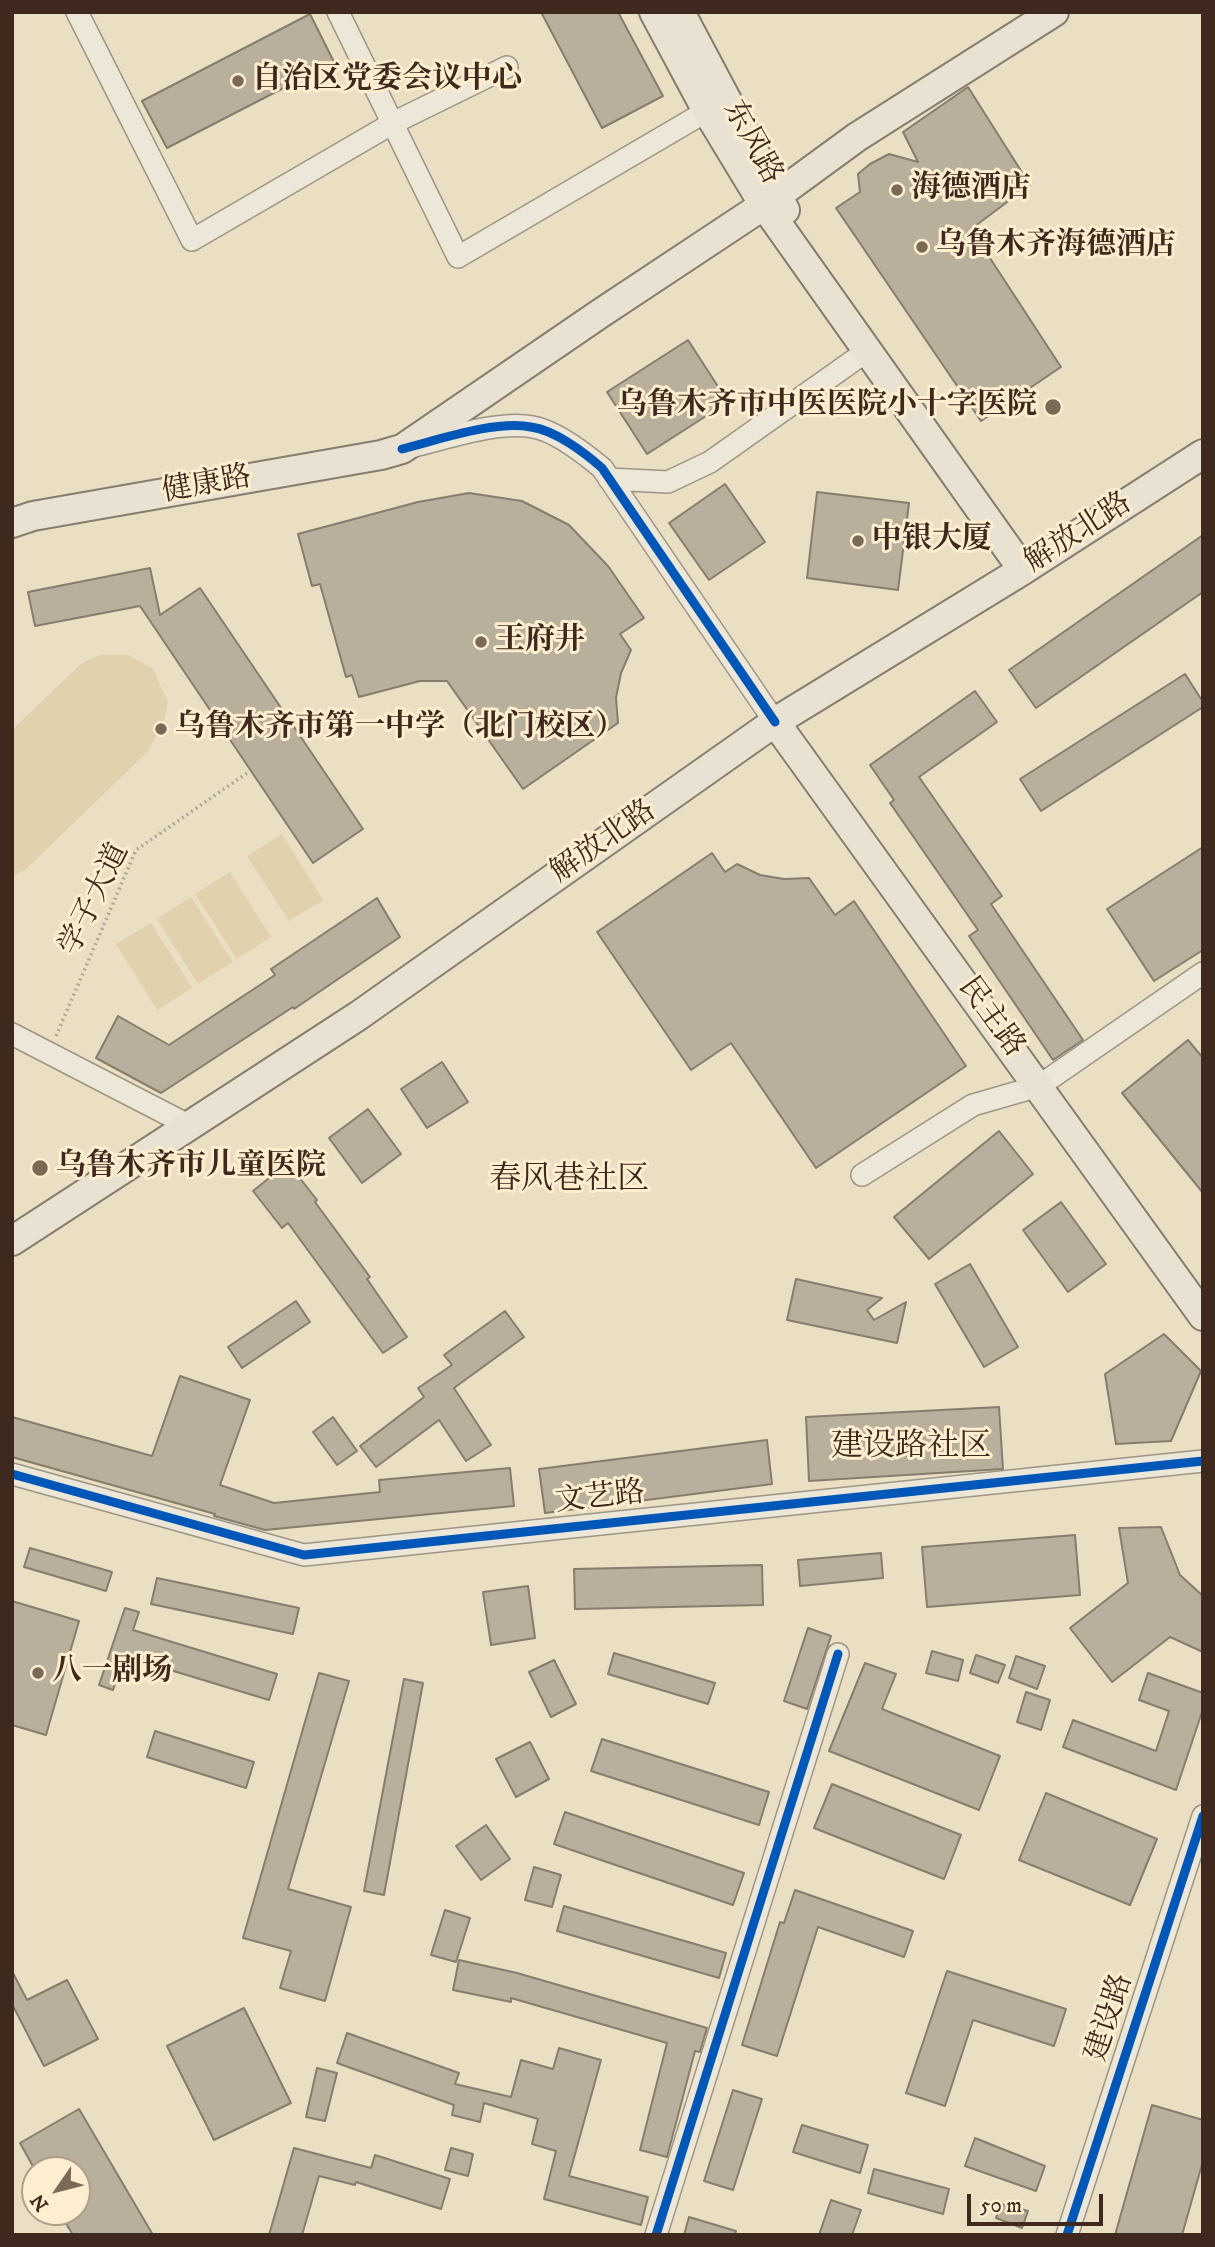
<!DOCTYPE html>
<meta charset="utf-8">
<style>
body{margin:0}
#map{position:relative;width:1215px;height:2247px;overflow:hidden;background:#eadfc3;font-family:"IM FELL DW Pica",serif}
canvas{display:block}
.frame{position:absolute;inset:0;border:14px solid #3f291e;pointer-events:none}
.north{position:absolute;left:21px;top:2156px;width:70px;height:70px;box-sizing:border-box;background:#fceece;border:2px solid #b09f88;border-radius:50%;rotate:235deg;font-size:19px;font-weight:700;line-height:28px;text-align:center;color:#3f291e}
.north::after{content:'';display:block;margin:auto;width:24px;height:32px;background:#7b6958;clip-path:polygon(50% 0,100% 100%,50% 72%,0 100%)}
.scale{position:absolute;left:967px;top:2194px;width:136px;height:32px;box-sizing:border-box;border:4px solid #3f291e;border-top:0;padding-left:9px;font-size:21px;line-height:24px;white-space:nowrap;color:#3f291e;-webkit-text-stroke:5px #fceece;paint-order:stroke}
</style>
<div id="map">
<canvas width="1215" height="2247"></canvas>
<div class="frame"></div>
<div class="north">N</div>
<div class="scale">50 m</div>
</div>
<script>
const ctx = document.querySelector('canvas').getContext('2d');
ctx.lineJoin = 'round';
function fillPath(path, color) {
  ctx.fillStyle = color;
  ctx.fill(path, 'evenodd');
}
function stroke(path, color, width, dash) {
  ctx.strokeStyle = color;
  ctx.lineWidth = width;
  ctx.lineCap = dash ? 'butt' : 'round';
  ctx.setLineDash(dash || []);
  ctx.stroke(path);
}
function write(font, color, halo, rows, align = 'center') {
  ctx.font = font + ' "IM FELL DW Pica","Noto Serif SC",serif';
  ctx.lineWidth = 6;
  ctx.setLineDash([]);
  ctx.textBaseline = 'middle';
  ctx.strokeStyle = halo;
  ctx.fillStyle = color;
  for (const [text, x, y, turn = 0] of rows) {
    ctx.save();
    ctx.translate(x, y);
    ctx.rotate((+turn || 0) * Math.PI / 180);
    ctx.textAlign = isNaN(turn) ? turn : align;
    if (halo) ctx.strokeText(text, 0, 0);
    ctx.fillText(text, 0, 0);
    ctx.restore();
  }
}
const green = new Path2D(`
 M100,655H129L153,669L168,702L163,724L148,751L25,870L12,877V730L81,664Z
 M282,834L323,900L289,921L247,856Z
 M230,872L271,937L237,959L195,894Z
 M191,897L233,962L198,984L157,919Z
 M151,923L192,988L157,1010L116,944Z`);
const building = new Path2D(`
 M541,12H618L663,96L602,128Z
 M310,14L334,62L167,148L142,101Z
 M968,87L1030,185L971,229L1061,367L981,421L836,208L860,192L858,174L870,164L889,154L918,162L903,132Z
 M688,340L728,402L647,454L607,392Z
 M725,484L765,542L709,580L669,523Z
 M817,492L909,503L898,590L807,578Z
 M469,493L522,501L569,525L608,566L644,618L620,634L631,650L621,673L616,698L618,723L523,789L447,681H420L359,697L352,675L346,677L320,584L312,586L298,534L418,502Z
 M1203,535V592L1036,708L1009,670Z
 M150,568L160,615L200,588L363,829L313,863L140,606L35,626L28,592Z
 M1185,674L1203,702V707L1041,811L1020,779Z
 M975,691L997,722L919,777L1002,896L991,904L1083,1040L1053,1060L969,936L978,930L890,803L894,800L870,765Z
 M1203,847V950L1154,981L1107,909Z
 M712,853L725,872L737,864L760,875L784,879L809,878L835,915L854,901L966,1066L816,1168L731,1043L691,1070L597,932Z
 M377,898L400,937L294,1009L293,1007L161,1093L96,1058L118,1016L169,1045L275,975L271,969Z
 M1188,1040L1203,1058V1193L1122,1093Z
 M442,1062L468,1102L427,1128L401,1089Z
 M368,1109L401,1154L362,1183L329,1138Z
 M999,1131L1033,1174L929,1259L894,1217Z
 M288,1163L317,1200L315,1202L370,1277L367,1279L407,1337L383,1353L288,1223L282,1228L253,1191Z
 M1061,1202L1106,1264L1068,1292L1023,1230Z
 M970,1264L1018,1347L984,1367L935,1284Z
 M796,1279L882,1298L867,1310L874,1320L906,1302L897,1343L787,1320Z
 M296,1301L310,1322L242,1368L228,1347Z
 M505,1311L524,1337L454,1388L491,1445L466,1461L439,1420L376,1467L360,1446L424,1397L418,1388L452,1365L444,1355Z
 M1164,1334L1201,1371L1171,1441L1116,1444L1105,1374Z
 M180,1376L250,1400L220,1485L274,1503L380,1492L379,1480L510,1468L514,1506L265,1530L214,1516L215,1514L12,1457V1417L152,1456Z
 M999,1407L1003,1469L809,1481L806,1417Z
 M333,1417L357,1451L337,1465L313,1432Z
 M767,1440L772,1484L545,1513L539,1469Z
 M1161,1527L1180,1575L1203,1596V1652L1170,1637L1112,1682L1070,1628L1128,1583L1119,1528Z
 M1075,1535L1080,1595L927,1607L922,1547Z
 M30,1548L112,1572L106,1591L24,1567Z
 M881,1553L883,1578L800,1586L798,1560Z
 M762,1565L763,1605L575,1609L574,1569Z
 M157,1578L299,1608L293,1634L151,1604Z
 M528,1586L535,1638L491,1645L483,1592Z
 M12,1601L79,1621L46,1735L12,1725Z
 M125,1608L139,1612L133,1630L277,1674L269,1700L124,1656L113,1690L99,1685Z
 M808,1628L831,1636L807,1709L784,1701Z
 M932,1651L963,1660L958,1681L926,1673Z
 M614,1653L715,1683L708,1704L608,1674Z
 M976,1655L1005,1665L998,1683L970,1673Z
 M1016,1656L1045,1666L1037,1689L1009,1678Z
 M554,1660L576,1704L551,1717L529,1672Z
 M865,1663L896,1674L882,1709L1000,1756L979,1810L829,1751Z
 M319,1673L349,1681L288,1889L351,1907L325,2001L280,1988L291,1951L243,1938Z
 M1148,1673L1203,1693V1709L1176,1790L1063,1747L1073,1720L1156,1751L1169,1711L1139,1700Z
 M404,1679L423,1683L384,1895L364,1891Z
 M1026,1692L1050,1700L1041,1730L1017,1722Z
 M155,1731L254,1762L246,1788L147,1757Z
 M602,1739L769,1792L759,1825L591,1771Z
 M530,1742L549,1779L516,1797L496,1759Z
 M832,1784L961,1835L944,1879L814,1828Z
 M1046,1793L1157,1839L1130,1905L1019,1860Z
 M565,1812L744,1873L733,1905L554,1844Z
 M486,1825L510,1859L481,1880L456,1846Z
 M534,1867L561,1875L552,1907L525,1900Z
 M795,1890L913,1931L904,1957L818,1927L777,2056L742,2045L780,1922L784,1923Z
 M564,1906L726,1953L719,1978L557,1931Z
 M445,1910L470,1918L456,1962L431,1955Z
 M459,1960L517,1973L707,2028L700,2052L695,2051L667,2157L640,2150L667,2043L511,1998V2002L453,1990Z
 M12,1971L27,2000L67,1980L98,2039L44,2066L12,2004Z
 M947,1971L1066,2009L1054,2046L973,2020L945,2106L906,2093Z
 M244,2008L291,2103L214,2140L167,2046Z
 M347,2033L459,2073L455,2084L511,2097L521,2060L553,2069L559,2048L601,2060L569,2176L648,2197L641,2225L544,2199L556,2151L532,2144L538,2119L484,2103L480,2122L452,2115L454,2105L337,2063Z
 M317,2068L337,2073L325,2121L306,2117Z
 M733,2090L762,2099L733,2190L704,2181Z
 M1152,2105L1203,2120V2161L1182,2235H1115Z
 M79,2109L153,2235H73L59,2212H77V2170H35L20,2143Z
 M802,2125L868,2145L860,2173L793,2152Z
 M975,2138L1045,2166L1036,2191L965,2166Z
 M294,2148L371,2168L375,2155L450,2179L441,2209L356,2182L355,2185L319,2176L302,2235H269Z
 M451,2148L473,2154L468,2176L445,2170Z
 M874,2169L949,2189L943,2214L868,2193Z
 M831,2200L861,2210L852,2235H819Z
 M1001,2204L1028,2211L1022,2228L996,2218Z
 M689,2217L736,2231L735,2235H684Z`);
const path = new Path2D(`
 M56,1036L136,850L250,771`);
const minor = new Path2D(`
 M77,12L192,240L393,123L507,67
 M338,12L458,257L707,111
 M415,446C446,438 501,420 533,427C556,431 584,453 602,468L775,722
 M609,479L668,482L710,462L867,351
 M12,1034L190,1126
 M862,1175L973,1105L1039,1086L1203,973
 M12,1474L304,1555L1203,1461
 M656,2235L838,1654
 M1067,2235L1203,1816`);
const major = new Path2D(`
 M654,12L707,111L764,205L1023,570
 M680,12L785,210
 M12,523L33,516L381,455L402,449L601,313L764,205L857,137L1054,12
 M775,722L1203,1316
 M12,1241L358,1016L775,722L1023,570L1203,454`);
const cycleway = new Path2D(`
 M402,449C438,440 495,420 531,427C555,430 585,453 602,468L775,722
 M12,1474L304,1555L1203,1461
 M656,2235L838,1654
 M1067,2235L1203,1816`);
const markers = [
 [238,81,7,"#7b6958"],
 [897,190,7,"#7b6958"],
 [922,247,7,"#7b6958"],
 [1053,407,9,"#7b6958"],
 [858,541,7,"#7b6958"],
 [481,642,7,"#7b6958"],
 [161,729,7,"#7b6958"],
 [40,1168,9,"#7b6958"],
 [38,1673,7,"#7b6958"]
];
const poiNames = [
 ["自治区党委会议中心",252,81],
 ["海德酒店",911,190],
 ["乌鲁木齐海德酒店",936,247],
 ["乌鲁木齐市中医医院小十字医院",1037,407,"right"],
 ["中银大厦",872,541],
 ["王府井",495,642],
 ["乌鲁木齐市第一中学（北门校区）",175,729],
 ["乌鲁木齐市儿童医院",56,1168],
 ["八一剧场",52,1673]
];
const streetNames = [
 ["东风路",751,143,61],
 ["健康路",207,486,-10],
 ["解放北路",1079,534,-33],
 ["解放北路",604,843,-35],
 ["学子大道",96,900,-64],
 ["民主路",990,1018,54],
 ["文艺路",600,1499,-6],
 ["建设路",1111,2018,-72]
];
const neighbourhoodNames = [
 ["春风巷社区",569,1181],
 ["建设路社区",911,1448]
];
fillPath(green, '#e1d1ac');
fillPath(building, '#b8af9c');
stroke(building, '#867d6e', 2);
stroke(minor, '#9e9584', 24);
stroke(major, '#867d6e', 32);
stroke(path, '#aea79c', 3.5, [2, 3.5]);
stroke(minor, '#ede7d9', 21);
stroke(major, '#e9e2d2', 28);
stroke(cycleway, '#0057b8', 9);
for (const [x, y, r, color] of markers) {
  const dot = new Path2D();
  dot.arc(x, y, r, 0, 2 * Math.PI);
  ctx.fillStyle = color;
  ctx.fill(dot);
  stroke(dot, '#fceece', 2.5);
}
write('bold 30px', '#3f291e', '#fceece', poiNames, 'left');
write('30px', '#3f291e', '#fceece', streetNames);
write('32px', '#3f291e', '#fceece', neighbourhoodNames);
</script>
